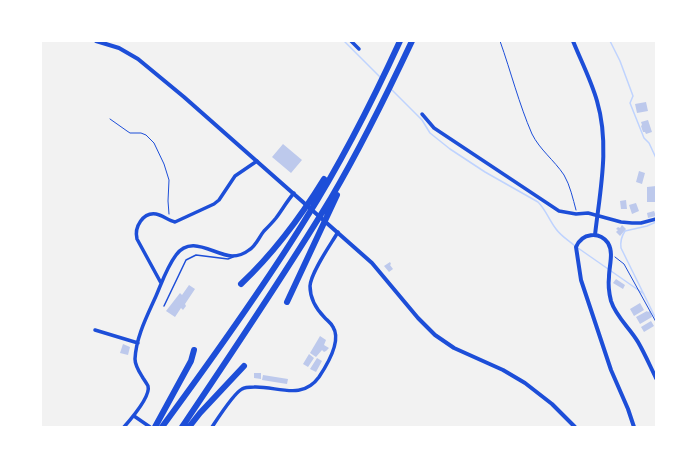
<!DOCTYPE html>
<style>
body{margin:0}
#map{position:relative;width:697px;height:468px;overflow:hidden;background:#f2f2f2;font-family:Figtree,sans-serif}
canvas{display:block}
.frame{position:absolute;inset:0;border:42px solid #fff;pointer-events:none}
</style>
<div id="map">
<canvas width="697" height="468"></canvas>
<div class="frame"></div>
</div>
<script>
const ctx = document.querySelector('canvas').getContext('2d');
ctx.lineJoin = 'round';
function stroke(path, color, width, dash) {
  ctx.strokeStyle = color;
  ctx.lineWidth = width;
  ctx.lineCap = dash ? 'butt' : 'round';
  ctx.setLineDash(dash || []);
  ctx.stroke(path);
}
function fillPath(path, color) {
  ctx.fillStyle = color;
  ctx.fill(path, 'evenodd');
}
const stream = new Path2D(`
 M344,41L381,78
 M610,41L620,61L633,96L630,103L644,138L649,143L656,158
 M392,90L422,120L430,133L450,149L485,172L538,202C546,210 549,220 556,229C561,236 568,240 575,246
 M656,222L647,226L625,231C621,237 620,241 621,248L656,319
 M578,248L644,294`);
const building = new Path2D(`
 M646,102L648,111L637,113L635,104Z
 M648,120L652,132L646,134L645,132H643L641,126L642,125L641,122Z
 M283,144L302,160L291,173L272,157Z
 M639,171L645,173L642,184L636,182Z
 M656,186V202H647V187Z
 M626,200L627,209H621L620,201Z
 M636,203L639,211L632,214L629,205Z
 M654,211L656,216L648,218L647,213Z
 M622,225L626,229L620,236L616,232L618,230L616,229L618,227L620,228Z
 M390,262L391,264L390,265L393,269L389,272L384,266Z
 M616,279L625,285L623,289L613,283Z
 M189,285L195,289L185,304L186,306L183,310L181,308L175,317L166,311L180,293L182,295Z
 M640,303L644,310L634,316L630,309Z
 M647,311L648,312L650,311L652,317L640,324L636,317Z
 M651,321L654,326L644,332L641,327Z
 M320,336L326,340L324,345L329,348L326,351L324,352L322,350L316,357L310,353Z
 M123,344L130,347L128,355L120,353Z
 M309,354L314,358L308,367L303,364Z
 M317,358L322,361L316,372L310,369Z
 M254,373H261V379L254,378Z
 M263,375L288,379L287,384L262,380Z`);
const path = new Path2D(`
 M500,41C511,72 519,104 532,134C540,150 554,160 564,175C570,185 573,199 576,210
 M110,119L127,131L130,133H141L146,135L154,143L164,164L169,180L168,201L169,214
 M615,257L624,264L656,322`);
const service = new Path2D(`
 M164,306L186,260L196,255L228,259L233,257`);
const minor = new Path2D(`
 M351,41L359,49
 M422,114L434,128L559,211L576,214L588,213L621,222L632,223H641L656,219
 M161,283L137,239C134,227 143,212 156,214C162,215 168,220 175,222L214,204L219,200L235,176L257,161
 M95,330L138,343
 M134,416L150,427
 M124,427C131,419 151,396 148,386C147,384 145,381 143,378C140,373 135,366 135,359C136,337 147,316 156,296C162,282 167,267 176,255C191,234 214,255 232,256C237,256 244,254 249,250C256,246 259,237 264,231C268,227 272,223 276,218C282,210 287,201 294,193
 M212,427C218,418 234,393 242,389C245,387 250,387 254,387C277,386 302,401 319,377C327,365 342,341 333,327C331,323 328,321 325,318C316,309 310,299 310,286C311,272 331,244 338,232`);
const tertiary = new Path2D(`
 M96,41L119,48L138,59L184,97L372,263L418,318L435,335L454,348L503,370L525,383L552,404L575,427
 M573,41C581,61 591,80 597,101C610,145 600,191 595,235
 M634,427L628,409L611,370L581,280L576,247C582,233 599,231 608,243C614,253 609,266 609,277C608,285 609,293 611,301C616,317 630,328 638,342C645,354 650,366 656,378`);
const motorway = new Path2D(`
 M241,284C275,252 300,218 324,179
 M287,302L337,195
 M155,427L191,361L194,350
 M162,427C212,359 261,291 305,220C341,163 372,102 400,41
 M182,427C233,351 284,276 331,198C361,147 387,94 412,41
 M189,427L200,413L244,366`);
stroke(stream, '#bfd3fe', 1.5);
fillPath(building, '#bdc9ec');
stroke(path, '#1d4ed8', 1);
stroke(service, '#1d4ed8', 1.5);
stroke(minor, '#1d4ed8', 3.5);
stroke(tertiary, '#1d4ed8', 4);
stroke(motorway, '#1d4ed8', 6);
</script>
